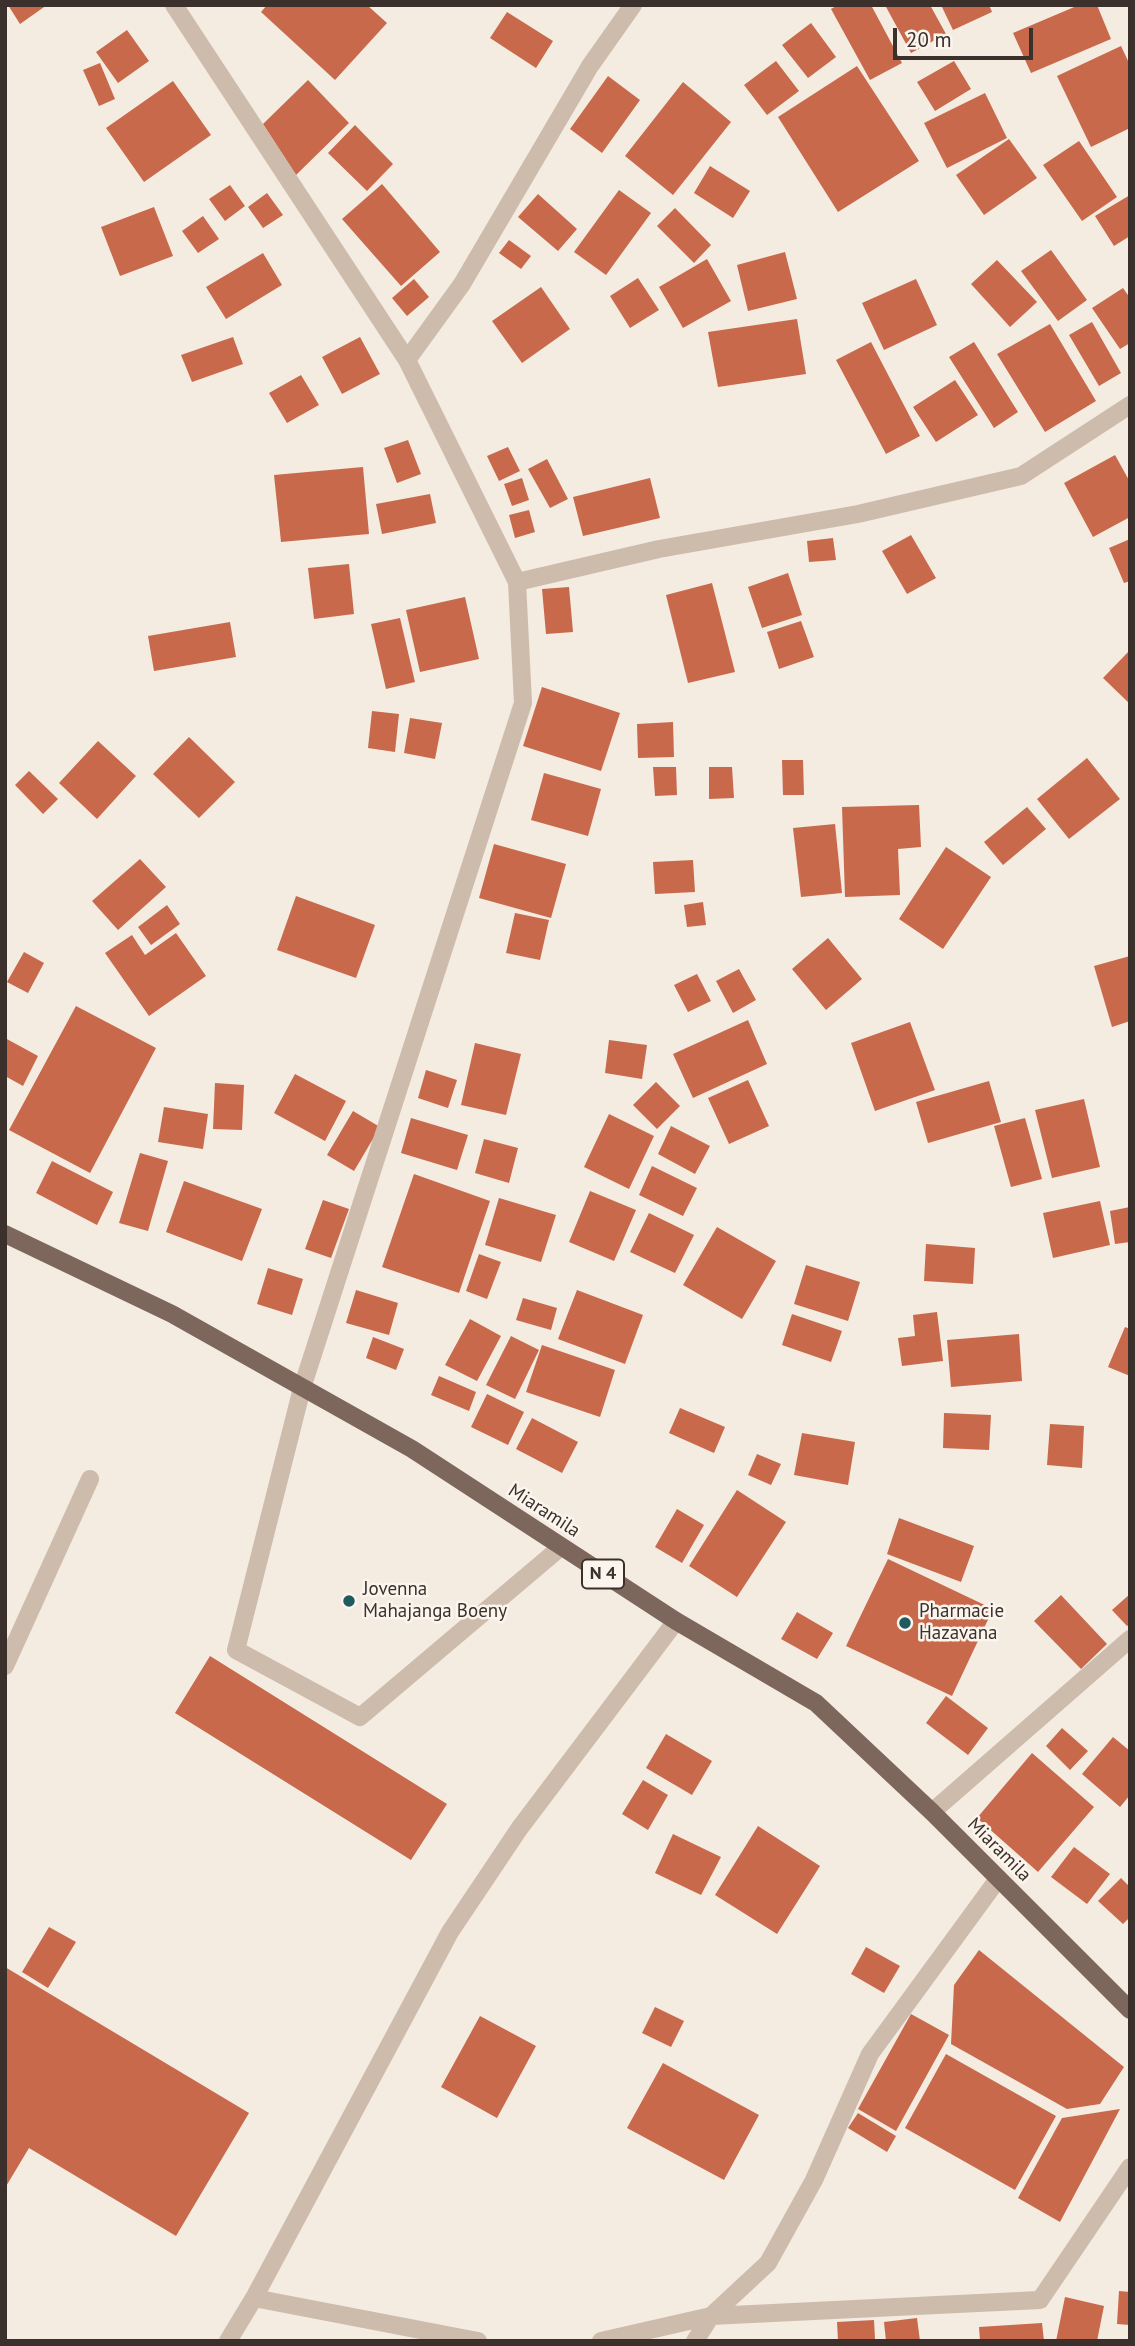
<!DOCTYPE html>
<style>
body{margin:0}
#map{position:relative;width:1135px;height:2346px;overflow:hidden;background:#f4ebe1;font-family:"PT Sans",sans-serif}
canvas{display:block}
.frame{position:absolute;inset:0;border:7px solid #3b302b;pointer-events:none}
.scale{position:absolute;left:893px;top:28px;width:140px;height:32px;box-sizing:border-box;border:4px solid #3b302b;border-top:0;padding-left:9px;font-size:21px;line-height:24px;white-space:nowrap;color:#3b302b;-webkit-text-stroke:5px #fbf5ee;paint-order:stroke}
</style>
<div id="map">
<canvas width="1135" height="2346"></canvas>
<div class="frame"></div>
<div class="scale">20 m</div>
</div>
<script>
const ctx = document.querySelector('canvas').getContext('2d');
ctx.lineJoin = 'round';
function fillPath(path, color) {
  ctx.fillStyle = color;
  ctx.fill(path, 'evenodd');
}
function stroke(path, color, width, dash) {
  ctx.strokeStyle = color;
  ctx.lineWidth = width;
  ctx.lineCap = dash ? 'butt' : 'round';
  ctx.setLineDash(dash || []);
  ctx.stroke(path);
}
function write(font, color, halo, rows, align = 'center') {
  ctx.font = font + ' "PT Sans",sans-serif';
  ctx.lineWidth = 5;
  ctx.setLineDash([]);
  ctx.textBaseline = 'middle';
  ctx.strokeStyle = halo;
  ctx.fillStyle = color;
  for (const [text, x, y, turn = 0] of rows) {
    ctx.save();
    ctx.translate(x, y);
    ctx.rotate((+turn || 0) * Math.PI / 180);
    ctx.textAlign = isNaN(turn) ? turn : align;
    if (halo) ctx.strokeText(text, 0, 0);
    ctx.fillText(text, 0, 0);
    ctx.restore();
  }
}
const building = new Path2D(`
 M8,5H47L20,24Z
 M267,5H367L387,23L335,80L261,12Z
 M838,5H871L902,63L870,80L831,9Z
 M885,5H930L946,34L911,53Z
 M941,5H989L992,12L953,30Z
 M1079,5H1097L1111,39L1031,73L1013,33Z
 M507,12L553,41L536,68L490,38Z
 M811,23L836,57L808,78L782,45Z
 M127,30L149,61L118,83L96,52Z
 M1121,46L1130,65V128L1091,147L1057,76Z
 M776,61L799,91L767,115L744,85Z
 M954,61L971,89L935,111L917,82Z
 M100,63L115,99L99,106L83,70Z
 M857,66L919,161L838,212L778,117Z
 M608,76L640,100L602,153L570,129Z
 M308,80L349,123L296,175L263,124Z
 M173,81L211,135L144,182L106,128Z
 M683,82L731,122L673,195L625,156Z
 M985,93L1007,138L947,168L924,123Z
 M355,125L393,164L367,191L328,153Z
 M1009,139L1037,178L984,215L956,175Z
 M1079,141L1117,197L1082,221L1043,165Z
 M710,166L750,191L733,218L694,193Z
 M382,184L440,252L401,286L342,219Z
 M230,185L245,206L225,221L209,199Z
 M619,190L651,213L606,275L574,252Z
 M267,193L283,215L263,228L248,207Z
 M538,194L577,229L558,251L518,217Z
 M1130,195V236L1114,246L1095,216Z
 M154,207L173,256L120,276L101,227Z
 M675,208L711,245L694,263L657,226Z
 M203,216L219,239L198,253L182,231Z
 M509,240L531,256L521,269L499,253Z
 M1051,250L1087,300L1058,321L1021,271Z
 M785,252L797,299L748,311L737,265Z
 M263,253L282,285L226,319L206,287Z
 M707,259L731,301L683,328L659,287Z
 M997,260L1037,302L1010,327L971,284Z
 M638,278L659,310L630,328L610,296Z
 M414,279L429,297L407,316L392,298Z
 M916,279L937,325L884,350L862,303Z
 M541,287L570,329L522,363L492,321Z
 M1123,288L1130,298V343L1120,349L1092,308Z
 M797,319L806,374L718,387L708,332Z
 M1092,322L1121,373L1099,386L1069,335Z
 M1050,324L1096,401L1045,432L997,354Z
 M233,337L243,364L192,382L181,355Z
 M360,337L380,374L342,394L322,357Z
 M871,342L920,436L886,454L836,360Z
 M974,342L1018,412L994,428L949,357Z
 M301,375L319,405L287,423L269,393Z
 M955,380L978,415L936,442L913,407Z
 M408,440L421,474L397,483L384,448Z
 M508,447L520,471L499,481L487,456Z
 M1115,455L1130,482V517L1093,537L1064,483Z
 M547,459L568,499L550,508L528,469Z
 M363,467L369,534L281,542L274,475Z
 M522,478L529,500L512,506L504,484Z
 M650,478L660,518L583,536L573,497Z
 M430,494L436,523L382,534L376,504Z
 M529,510L535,532L515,538L509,515Z
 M911,535L936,578L907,594L882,551Z
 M833,538L836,560L809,562L807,541Z
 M1130,539V581L1124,583L1109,548Z
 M349,564L354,614L314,619L308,568Z
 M788,573L802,615L762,628L748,587Z
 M712,583L735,672L688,683L666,595Z
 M569,587L573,632L546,634L542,589Z
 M465,597L479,659L420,672L406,610Z
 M400,618L415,682L386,689L371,624Z
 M801,621L814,657L779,669L767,632Z
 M230,622L236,657L154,671L148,636Z
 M1130,650V704L1103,678Z
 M542,687L620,713L601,771L523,746Z
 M372,711L399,714L395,752L368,748Z
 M410,718L442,723L435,759L404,753Z
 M673,722L674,757L638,758L637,724Z
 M189,737L235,782L199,818L153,774Z
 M98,741L136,776L97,819L59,783Z
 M1087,758L1120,799L1069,839L1037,799Z
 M782,760H803L804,795H783Z
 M653,767H676L677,795L655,796Z
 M709,767H732L734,798L709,799Z
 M29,771L58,799L43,814L15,785Z
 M544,773L601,789L588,836L531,820Z
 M919,805L921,847L898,849L900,895L845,897L842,807Z
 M1027,807L1046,829L1003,865L984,842Z
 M835,824L842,893L801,897L793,828Z
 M494,844L566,864L551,918L479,898Z
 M946,847L991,877L943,949L899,919Z
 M140,859L166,887L118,930L92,901Z
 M693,860L695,892L655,894L653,862Z
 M296,896L375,925L356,978L277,950Z
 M703,902L706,925L687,927L684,905Z
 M167,905L180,924L151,945L138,927Z
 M515,913L549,920L540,960L506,953Z
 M176,933L206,976L149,1016L105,953L132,935L145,955Z
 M828,938L862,979L826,1010L792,969Z
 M24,952L44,963L28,993L7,982Z
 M1130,956V1021L1112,1027L1094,966Z
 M739,969L756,1000L733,1013L716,981Z
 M697,974L711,1001L688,1012L674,985Z
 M76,1006L156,1048L90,1173L9,1130Z
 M748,1020L767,1064L693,1098L673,1054Z
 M910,1022L935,1090L875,1111L851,1043Z
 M5,1038L38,1056L23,1086L5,1076Z
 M609,1040L647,1045L642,1079L605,1073Z
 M475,1043L521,1054L506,1115L461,1105Z
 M426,1070L457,1080L448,1108L418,1098Z
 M295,1074L346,1101L325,1141L274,1113Z
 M748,1080L769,1126L729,1144L708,1098Z
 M989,1081L1001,1122L928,1143L916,1102Z
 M656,1082L680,1106L657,1129L633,1105Z
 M215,1083L244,1085L242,1130L213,1129Z
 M1084,1099L1100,1167L1052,1178L1035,1110Z
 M164,1107L208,1114L203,1149L158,1142Z
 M353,1111L380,1127L354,1171L327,1155Z
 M609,1114L654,1136L629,1189L584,1167Z
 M411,1118L468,1135L457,1170L401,1153Z
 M1025,1118L1042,1179L1011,1187L994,1126Z
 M671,1126L710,1146L695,1174L658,1154Z
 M484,1139L518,1148L509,1183L475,1173Z
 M140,1153L168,1161L148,1231L119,1223Z
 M52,1161L113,1192L97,1225L36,1193Z
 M652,1166L697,1188L683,1216L639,1195Z
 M414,1174L490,1201L459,1293L382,1267Z
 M184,1181L262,1209L242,1261L166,1232Z
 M590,1191L636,1210L614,1261L569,1242Z
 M499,1198L556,1215L541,1262L485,1245Z
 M323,1200L349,1209L331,1258L305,1249Z
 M1100,1201L1110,1245L1053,1258L1043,1213Z
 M1130,1207V1242L1115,1244L1110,1211Z
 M649,1213L694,1235L675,1273L630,1252Z
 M717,1227L776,1261L742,1319L683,1285Z
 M926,1244L975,1248L973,1284L924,1281Z
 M479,1254L501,1262L487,1299L466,1291Z
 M806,1265L860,1282L848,1321L794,1304Z
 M268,1268L303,1279L292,1315L257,1304Z
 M356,1290L398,1303L389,1335L346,1323Z
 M577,1290L643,1315L625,1364L558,1339Z
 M523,1298L557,1308L551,1330L516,1320Z
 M937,1312L943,1361L902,1366L898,1338L915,1336L913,1315Z
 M792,1314L842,1331L831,1362L782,1345Z
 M470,1319L501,1336L477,1381L445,1365Z
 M1125,1327L1130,1329V1376L1108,1367Z
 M1019,1334L1022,1381L951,1387L947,1340Z
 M511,1336L539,1350L515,1399L486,1385Z
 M373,1337L404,1349L396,1370L366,1358Z
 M542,1345L615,1370L600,1417L526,1392Z
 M439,1376L476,1392L469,1411L431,1395Z
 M487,1394L524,1412L508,1445L471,1427Z
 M680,1408L725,1427L714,1453L669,1433Z
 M944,1413L991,1415L989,1450L943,1448Z
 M532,1418L578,1442L562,1473L516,1449Z
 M1050,1424L1084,1426L1082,1468L1047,1465Z
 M802,1433L855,1442L848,1485L794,1475Z
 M757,1454L781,1464L771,1485L748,1475Z
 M737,1490L786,1522L737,1597L689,1566Z
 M677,1509L704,1525L682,1563L655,1547Z
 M899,1518L974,1546L961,1582L887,1554Z
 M888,1559L993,1609L952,1696L846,1646Z
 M1130,1594V1624L1127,1626L1112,1610Z
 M1061,1595L1107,1644L1081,1669L1034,1621Z
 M797,1612L833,1633L817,1659L781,1639Z
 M210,1656L447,1804L411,1860L175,1713Z
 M946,1696L988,1728L968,1755L926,1723Z
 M1062,1728L1088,1751L1070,1770L1046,1746Z
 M666,1734L712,1761L692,1795L646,1768Z
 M1113,1737L1130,1751V1795L1120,1807L1082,1774Z
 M1032,1753L1094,1807L1038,1872L977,1818Z
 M643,1780L668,1795L648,1830L622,1814Z
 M758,1826L820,1866L777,1934L715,1895Z
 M673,1834L721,1857L701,1895L655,1873Z
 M1074,1847L1110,1874L1087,1904L1051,1877Z
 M1121,1878L1130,1887V1917L1123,1924L1098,1901Z
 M49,1927L76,1942L48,1988L22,1972Z
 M866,1947L900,1966L884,1993L851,1974Z
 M979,1950L1124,2067L1100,2104L1067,2109L951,2044L954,1985Z
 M5,1967L249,2113L176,2236L29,2148L5,2188Z
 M655,2007L684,2021L671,2047L642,2033Z
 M911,2014L949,2035L896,2131L858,2109Z
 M480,2016L536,2046L497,2118L441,2087Z
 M946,2054L1056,2116L1015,2190L905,2128Z
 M663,2063L759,2115L724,2180L627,2128Z
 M1120,2109L1060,2222L1018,2198L1062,2118Z
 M858,2113L896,2136L887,2152L848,2128Z
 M1119,2291L1130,2292V2325L1117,2324Z
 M1065,2297L1104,2306L1097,2341H1056Z
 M917,2318L920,2341H886L884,2322Z
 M874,2320L875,2339L838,2341L837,2322Z
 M1042,2323L1044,2341H980L979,2327Z`);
const service = new Path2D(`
 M302,1388L236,1650L360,1717L561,1547
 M5,1666L90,1479
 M254,2298L478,2341
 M228,2341L254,2298L450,1932L519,1829L676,1621
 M601,2341L711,2316L768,2263L814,2180L870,2054L998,1879`);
const minor = new Path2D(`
 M174,5L407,360L517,582L523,703L302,1388
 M407,360L462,284L590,66L633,5
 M517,582L659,549L858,514L1021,476L1130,405
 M932,1812L1130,1639
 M695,2341L711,2316L1040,2300L1130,2167`);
const primary = new Path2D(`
 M5,1234L172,1314L412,1449L676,1621L816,1703L932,1812L1130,2010`);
const markers = [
 [349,1601,7,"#1f5a5e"],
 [905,1623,7,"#1f5a5e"]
];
const shields = [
 [603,1574,42]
];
const shieldNames = [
 ["N 4",603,1574]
];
const streetNames = [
 ["Miaramila",544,1511,33],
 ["Miaramila",999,1850,45]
];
const poiNames = [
 ["Jovenna",363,1590],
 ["Mahajanga Boeny",363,1612],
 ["Pharmacie",919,1612],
 ["Hazavana",919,1634]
];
fillPath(building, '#c8694b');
stroke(service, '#cdbbac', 18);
stroke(minor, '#cdbbac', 18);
stroke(primary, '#7d675c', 18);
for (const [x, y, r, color] of markers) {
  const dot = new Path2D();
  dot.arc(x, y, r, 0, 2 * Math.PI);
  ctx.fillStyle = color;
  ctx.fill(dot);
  stroke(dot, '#fbf5ee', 2.5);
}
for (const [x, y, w] of shields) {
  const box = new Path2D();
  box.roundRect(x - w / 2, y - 14.5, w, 29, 5);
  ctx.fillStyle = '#fbf5ee';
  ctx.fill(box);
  stroke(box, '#3b302b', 2);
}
write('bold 18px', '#3b302b', null, shieldNames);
write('19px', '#3b302b', '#fbf5ee', streetNames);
write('19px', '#3b302b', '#fbf5ee', poiNames, 'left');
</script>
